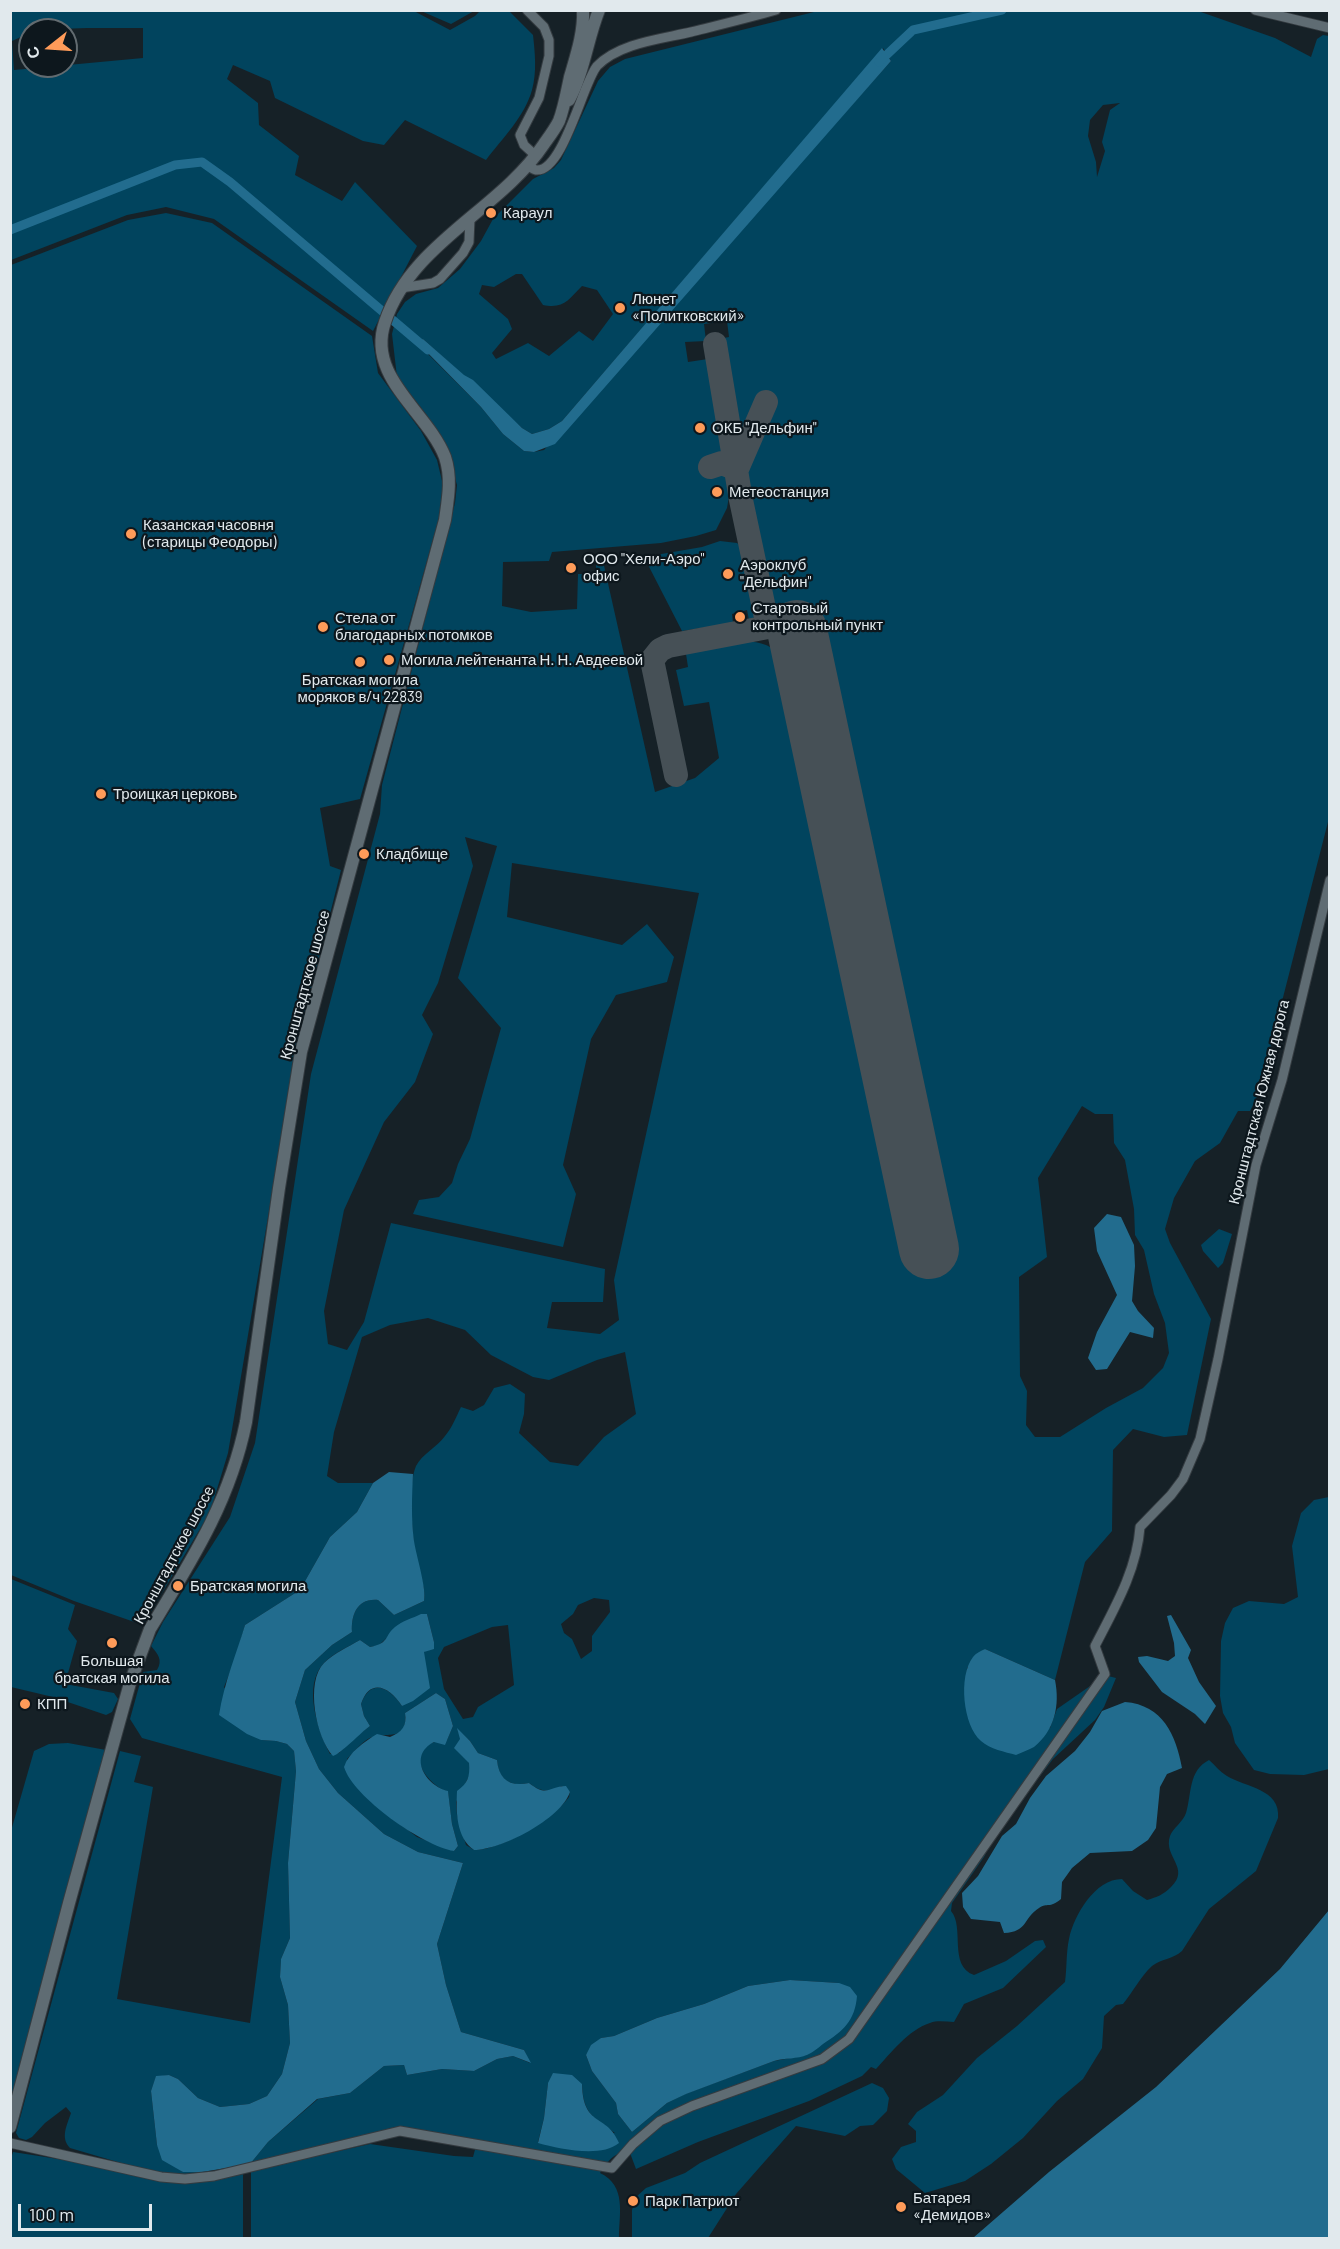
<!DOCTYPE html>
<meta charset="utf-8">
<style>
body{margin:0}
#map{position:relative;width:1340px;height:2249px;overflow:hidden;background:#162127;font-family:Barlow,sans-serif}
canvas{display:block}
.frame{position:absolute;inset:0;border:12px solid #e1e9ed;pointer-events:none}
.north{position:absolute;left:18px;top:18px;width:60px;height:60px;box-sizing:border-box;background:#0d171d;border:2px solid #626b70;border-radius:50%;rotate:253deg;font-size:16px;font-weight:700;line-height:24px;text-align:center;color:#e1e9ed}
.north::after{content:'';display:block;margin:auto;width:21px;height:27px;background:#fe9b59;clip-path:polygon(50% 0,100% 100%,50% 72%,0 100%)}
.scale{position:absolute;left:18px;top:2204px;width:134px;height:27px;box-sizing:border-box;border:3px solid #e1e9ed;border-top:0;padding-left:8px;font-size:18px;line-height:21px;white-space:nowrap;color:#e1e9ed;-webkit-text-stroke:4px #0d171d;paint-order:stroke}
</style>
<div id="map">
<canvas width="1340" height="2249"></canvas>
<div class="frame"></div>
<div class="north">С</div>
<div class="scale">100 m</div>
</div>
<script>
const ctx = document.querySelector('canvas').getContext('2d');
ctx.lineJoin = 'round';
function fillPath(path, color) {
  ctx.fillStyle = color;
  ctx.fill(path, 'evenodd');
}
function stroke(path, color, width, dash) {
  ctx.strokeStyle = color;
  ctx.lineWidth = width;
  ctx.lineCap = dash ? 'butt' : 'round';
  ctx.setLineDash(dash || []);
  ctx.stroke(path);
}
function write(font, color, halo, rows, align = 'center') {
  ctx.font = font + ' Barlow,sans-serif';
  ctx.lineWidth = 4.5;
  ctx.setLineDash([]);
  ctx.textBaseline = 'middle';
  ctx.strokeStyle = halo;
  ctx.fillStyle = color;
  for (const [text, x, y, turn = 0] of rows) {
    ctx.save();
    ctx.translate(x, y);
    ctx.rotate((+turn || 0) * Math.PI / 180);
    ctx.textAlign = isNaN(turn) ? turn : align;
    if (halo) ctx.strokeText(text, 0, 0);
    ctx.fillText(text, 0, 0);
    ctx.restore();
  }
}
const green = new Path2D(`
 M412,10L450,30L475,16L480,11L508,10L533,35C535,53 537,72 532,90C525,116 502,139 486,160L405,120L384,145L363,141L275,98L270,81L233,65L227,79L258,103L259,125L299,156L295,175L342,201L355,182L417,246L373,331L214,219L166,207L127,215L11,260V11ZM87,28H143V58L14,70L12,41L30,33V30Z
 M822,10H969L972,13L976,10L1198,11L1275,38L1311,57L1317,39L1323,35L1329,36V818L1258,1095L1250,1111H1238L1220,1143L1195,1161L1174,1198L1165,1229L1170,1243L1211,1319L1187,1435L1164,1437L1133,1429L1113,1450L1112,1531L1085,1562L1055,1680L985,1649L967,1668L965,1702L1050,1728L1057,1709L1093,1684L1108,1676L1116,1678L1104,1707L1095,1720L1053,1759L1023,1798L1001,1821L984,1857L952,1903L951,1911C965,1927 948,1966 974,1975L1006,1961L1035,1941L1043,1940L1046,1947L1003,1988L964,2004L954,2022C946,2022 938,2020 930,2023C908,2030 891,2053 876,2069L871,2067L862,2076L809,2101L698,2142L636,2169L630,2153C615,2150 608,2161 600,2173C627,2186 619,2214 619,2238H251V2171L370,2144L454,2156L473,2157L476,2146L400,2129L250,2164L268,2142L318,2099L350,2093L384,2066L404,2065L407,2075L442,2069L474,2071L497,2059L513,2056L530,2063L524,2050L461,2032L446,1985L437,1944L463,1863L418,1852L384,1834L338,1793L319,1769L306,1741L295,1702L305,1670L332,1645L352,1632C351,1615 357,1598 378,1600L394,1615L424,1601C426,1588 420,1577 417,1564C413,1543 407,1486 416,1466C422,1454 437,1447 445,1436C452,1428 456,1417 461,1407L473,1411L484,1405L494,1388L510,1384L525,1394L524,1414L519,1433L550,1462L578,1466L604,1437L636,1414L625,1352L597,1360L549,1380L533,1377L491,1355L465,1330L428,1318L390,1325L362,1337L334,1432L327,1476L338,1483H373L357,1512L330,1537L300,1590L245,1625L236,1657L224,1687L261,1740L276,1741L287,1744L294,1751L296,1771L288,1863L290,1938L281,1959L280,1977L288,2005L290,2043L282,2074L267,2096L249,2104L220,2107L198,2098L178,2079L169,2075L156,2077L151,2091L157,2145L183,2172L217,2171L186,2177L162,2175L70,2148C60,2138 67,2125 71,2113L66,2107L45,2123L32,2137L26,2140L19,2138L16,2133L120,1751L141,1756L134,1782L153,1787L117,1999L250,2023L282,1777L142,1738L130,1719L143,1672L157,1670C163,1660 158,1654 151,1646L163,1622L230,1517L255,1443L311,1074L380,814L382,785L455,503L457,485L445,443L426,414L397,377L392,334L397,314L405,302L416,294L438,288L460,269L481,241L493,219L533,179L554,168L561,160L598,81L610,67L625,59ZM883,48L891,61L544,450L534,452L524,451L503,434L481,407L418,344L423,339L522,428L532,434L549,429L562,421ZM1120,103L1110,110L1102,142L1105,151L1097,177L1096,162L1088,136L1090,120L1103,105ZM516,274H522L543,305C564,309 568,300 582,286L597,290L613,314L593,341L579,331L549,356L528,343L496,359L492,353L512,329L508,319L479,294L482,285L494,287ZM727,321L729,337L719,339L753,543L770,615L814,606L954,1258L910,1267L779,659C776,654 772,647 766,645C745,636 706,646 686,654L688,667L676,670L684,706L709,702L719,758L695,778L655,792L603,561H596V574H578L577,609L531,612L502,606L503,562L549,561L552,552L661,543L696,536L716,530L727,508L731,485L732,460L717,368L708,359L688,362L685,342L706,341L704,324ZM465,837L497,846L458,978L501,1028L470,1139L458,1164L452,1183L439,1197L419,1200L413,1214L563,1247L576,1194L563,1165L591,1039L616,995L667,982L674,957L647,924L622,945L507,917L512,863L699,893L614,1280L619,1320L600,1334L547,1328L552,1302H603L605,1269L391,1223L364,1322L347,1350L328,1344L324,1311L344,1210L384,1122L415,1082L433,1034L422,1015L438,983L473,866ZM1082,1106L1095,1114H1113L1114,1143L1125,1160L1134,1209L1135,1235L1144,1250L1154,1294L1165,1323L1169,1353L1163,1368L1143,1388L1106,1408L1060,1437H1035L1026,1425L1027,1391L1020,1376L1019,1277L1047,1257L1038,1178ZM594,1598L609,1600L610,1612L592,1636V1651L581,1659L572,1639L564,1633L561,1624L573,1614L578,1605ZM427,1614L434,1642L424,1652L402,1706C390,1688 371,1677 361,1704L364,1716L370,1726L352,1739L339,1753L330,1754C318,1730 302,1686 324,1663C333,1653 348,1647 360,1640L370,1647L379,1645L391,1634ZM508,1625L514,1685L478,1707L473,1717L463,1719L444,1689L438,1658L444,1647L492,1627ZM436,1693L445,1699L453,1726L447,1740C439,1742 430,1741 424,1747C410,1764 433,1787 448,1792L452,1824L458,1846L454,1851L417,1837L375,1805L347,1759C353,1753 361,1743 368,1739C385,1730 408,1744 405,1713ZM458,1730L470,1741L478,1753L497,1760C499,1780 509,1787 529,1783C540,1792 549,1793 562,1786L570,1792L569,1797C553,1819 502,1850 474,1850L466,1845L457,1815L456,1802L470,1774L469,1763ZM790,1980L839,1983L807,2055L774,2061L685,2094L667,2103L632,2132L618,2114L616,2103L592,2071L586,2055L601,2038L614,2036L657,2018L704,2004L748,1986ZM548,2083L582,2084C583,2113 593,2118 615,2133L538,2142L544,2118Z
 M421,11H474L451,24Z
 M166,213L212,223L372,336L378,373L421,431L437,460L443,485L439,518L360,799L320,808L330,866L341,870L297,1046L228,1453L210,1512L143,1625L74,1601L11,1575V265L128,220Z
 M720,541L737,543L747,552L759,607L757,616L749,620L747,610L732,614L733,623L682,631L644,557L702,547Z
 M1219,1229L1232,1234L1223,1263L1218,1268L1203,1251L1201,1245Z
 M1329,1497V1769L1304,1775L1270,1774L1254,1770L1235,1743L1231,1727L1223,1713L1220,1696L1221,1641L1225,1623L1233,1608L1249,1601L1284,1604L1298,1597L1292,1546L1301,1513L1314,1500Z
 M11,1579L75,1605L68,1629L77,1641L65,1684L114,1693L118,1699L112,1712L106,1715L53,1697L11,1687Z
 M68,1743L106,1750L11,2105V1831L34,1751L49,1744Z
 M1209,1760C1215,1765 1220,1772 1227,1776C1245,1787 1281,1789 1278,1818L1256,1871L1209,1909L1182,1951C1173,1959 1161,1959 1152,1966C1140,1977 1133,1992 1123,2004L1116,2005L1104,2016L1102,2048L1083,2079L1057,2101L1023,2138L991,2164L965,2181L925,2193L896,2169L892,2159L901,2147L916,2142V2131L908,2124L917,2112L943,2095L977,2058L1017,2026L1065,1982C1067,1968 1066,1953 1069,1939C1074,1915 1095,1879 1122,1879L1133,1891L1147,1900C1157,1897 1163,1895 1171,1887C1191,1868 1163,1857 1170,1836C1173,1828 1183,1822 1186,1813C1192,1793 1188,1771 1209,1760Z
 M872,2083L883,2088L889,2098L887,2111L873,2125L860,2126L845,2136L796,2126L736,2194L708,2238H632V2210L636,2197L646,2188L685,2173L700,2163Z
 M13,2152L71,2161L163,2180L243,2173V2238H11L10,2162Z`);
const water = new Path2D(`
 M882,48L891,61L555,444L534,452L524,451L503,434L481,407L418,343L423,339L464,375L473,380L522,428L532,434L549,429L562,421Z
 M1107,1214L1121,1217L1134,1245L1135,1266L1132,1301L1138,1311L1154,1328L1153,1338L1130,1332L1107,1369L1096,1370L1088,1358L1097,1332L1117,1295L1097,1251L1094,1228Z
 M389,1472L413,1474C412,1496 411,1518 414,1541C416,1555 427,1589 424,1601L394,1615L378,1600C357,1598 351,1615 352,1632L332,1645L305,1670L295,1702L306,1741L319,1769L338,1793L384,1834L418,1852L463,1863L437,1944L446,1985L461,2032L524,2050L531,2063L513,2056L497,2059L474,2071L442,2069L407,2075L404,2065L384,2066L350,2093L317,2099L268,2142L250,2164L202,2172H183L162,2160L157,2145L151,2091L156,2076L169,2075L178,2079L198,2098L220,2107L249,2104L267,2096L282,2074L290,2043L288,2005L280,1977L281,1959L290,1938L288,1863L296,1771L294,1751L287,1744L276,1741L261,1740L247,1734L219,1715C224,1683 236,1655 245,1625L300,1590L330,1537L357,1512L373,1483Z
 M421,1614H427L434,1642V1649L424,1652L430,1688L413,1701L402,1706C390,1687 370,1677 361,1704L364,1716L370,1726C360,1733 342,1753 333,1756C316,1738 305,1682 324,1663C334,1653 348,1647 360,1640L370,1647C390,1643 384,1636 395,1627C402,1621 413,1618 421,1614Z
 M1171,1615L1191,1650L1188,1658L1199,1682L1216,1706L1205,1724L1195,1714L1162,1692L1139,1662L1138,1657L1147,1656L1168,1661L1175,1656L1174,1643L1167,1616Z
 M985,1649L1055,1680C1060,1705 1055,1730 1034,1747C1029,1750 1022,1752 1016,1755C1005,1752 990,1749 981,1741C963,1726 958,1676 973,1657C976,1653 981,1651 985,1649Z
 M436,1693L445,1699L453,1726L445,1745L434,1742C407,1756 426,1786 448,1791L452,1824L458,1846L454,1851C423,1846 353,1797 344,1767C349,1752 364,1742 377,1734L390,1737C402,1732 407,1726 405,1713Z
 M1125,1702C1163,1705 1176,1735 1182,1768L1167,1774L1160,1787L1156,1828L1148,1840L1132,1851L1090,1853L1072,1868L1062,1882L1061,1899C1049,1909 1048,1902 1039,1908C1023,1918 1028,1932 1004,1933L1000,1922L971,1919L963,1907L962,1893L978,1876L1002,1836L1016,1824L1030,1798L1046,1776L1075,1751L1090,1732L1102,1711Z
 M457,1728L470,1741L478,1753L497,1760C499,1780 510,1787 529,1783C548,1798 549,1786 566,1786L570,1792C561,1819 501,1850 474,1850C456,1838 456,1811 457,1791C468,1783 470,1777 469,1763L454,1748L460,1739Z
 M1329,1910V2238H973L1049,2172L1156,2087L1280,1969Z
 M790,1980L839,1983L850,1987L857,1996C855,2021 843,2031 823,2044C818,2048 812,2053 807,2055C798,2059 784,2058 774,2061L686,2094L667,2103L632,2132L618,2114L616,2103L592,2071L586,2055L591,2045L601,2038L614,2036L657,2018L704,2004L748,1986Z
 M553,2073L572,2075L582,2084C583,2128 607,2113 619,2143C601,2158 560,2149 538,2143L544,2118L548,2083Z`);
const canal = new Path2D(`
 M879,62L913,30L1002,10
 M10,230L175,165L202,162L230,182L428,350`);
const taxiway = new Path2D(`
 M715,344L741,500L768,627
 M710,467L722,463L737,469L766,402
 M676,775L652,660L660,650L668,646L768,627L789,626L797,630`);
const runway = new Path2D(`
 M797,630L929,1249`);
const minor = new Path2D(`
 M527,10L544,27L549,40V56L539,98L520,135L524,145L536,156
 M1255,10L1330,28
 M527,166C530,167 533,169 536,170C563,173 583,82 597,66C619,43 661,39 691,32C719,25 748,18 776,10
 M401,288L433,283L440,279L463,253L469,242L470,219
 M10,2143L161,2177L185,2179L214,2176L400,2131L612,2168L633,2144L660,2121L692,2106L822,2059L849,2039L1105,1674L1095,1646C1114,1609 1137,1570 1140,1527L1171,1495L1183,1479L1200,1439L1218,1359L1256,1165L1282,1080L1330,880`);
const tertiary = new Path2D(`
 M569,100C584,72 587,40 599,10
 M10,2127L69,1903L130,1683L150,1629C192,1560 230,1501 246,1422L279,1188L301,1052L445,520C448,499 452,478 445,457C427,411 366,377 385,322C411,243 500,210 544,144C549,137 555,129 559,121C564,108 567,91 570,77C576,56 584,33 583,10`);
const markers = [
 [491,213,6,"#fe9b59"],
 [620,308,6,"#fe9b59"],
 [700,428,6,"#fe9b59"],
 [717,492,6,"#fe9b59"],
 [131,534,6,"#fe9b59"],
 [571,568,6,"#fe9b59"],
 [728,574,6,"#fe9b59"],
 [740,617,6,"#fe9b59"],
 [323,627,6,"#fe9b59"],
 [389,660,6,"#fe9b59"],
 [360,662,6,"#fe9b59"],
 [101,794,6,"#fe9b59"],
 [364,854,6,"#fe9b59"],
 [178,1586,6,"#fe9b59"],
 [112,1643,6,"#fe9b59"],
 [25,1704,6,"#fe9b59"],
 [633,2201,6,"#fe9b59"],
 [901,2207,6,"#fe9b59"]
];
const poiNames = [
 ["Караул",503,213],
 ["Люнет",632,299],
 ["«Политковский»",632,316],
 ["ОКБ \"Дельфин\"",712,428],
 ["Метеостанция",729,492],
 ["Казанская часовня",143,525],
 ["(старицы Феодоры)",143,542],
 ["ООО \"Хели-Аэро\"",583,559],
 ["офис",583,576],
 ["Аэроклуб",740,565],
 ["\"Дельфин\"",740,582],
 ["Стартовый",752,608],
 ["контрольный пункт",752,625],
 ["Стела от",335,618],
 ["благодарных потомков",335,635],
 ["Могила лейтенанта Н. Н. Авдеевой",401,660],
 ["Братская могила",360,680,"center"],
 ["моряков в/ч 22839",360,697,"center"],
 ["Троицкая церковь",113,794],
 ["Кладбище",376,854],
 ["Братская могила",190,1586],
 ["Большая",112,1661,"center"],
 ["братская могила",112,1678,"center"],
 ["КПП",37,1704],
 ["Батарея",913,2198],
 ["«Демидов»",913,2215],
 ["Парк Патриот",645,2201]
];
const streetNames = [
 ["Кронштадтское шоссе",305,985,-75],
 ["Кронштадтская Южная дорога",1259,1102,-76],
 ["Кронштадтское шоссе",174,1555,-62]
];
fillPath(green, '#01445e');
fillPath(water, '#226c8e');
stroke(canal, '#226c8e', 9);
stroke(taxiway, '#465056', 24);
stroke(runway, '#465056', 60);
stroke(minor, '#343b40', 11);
stroke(tertiary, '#343b40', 14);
stroke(minor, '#5f6c73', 9);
stroke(tertiary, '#5f6c73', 12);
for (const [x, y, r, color] of markers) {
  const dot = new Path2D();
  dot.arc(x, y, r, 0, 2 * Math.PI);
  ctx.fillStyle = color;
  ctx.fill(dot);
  stroke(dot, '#0d171d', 2);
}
write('15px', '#e1e9ed', '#0d171d', poiNames, 'left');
write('15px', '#e1e9ed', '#0d171d', streetNames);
</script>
